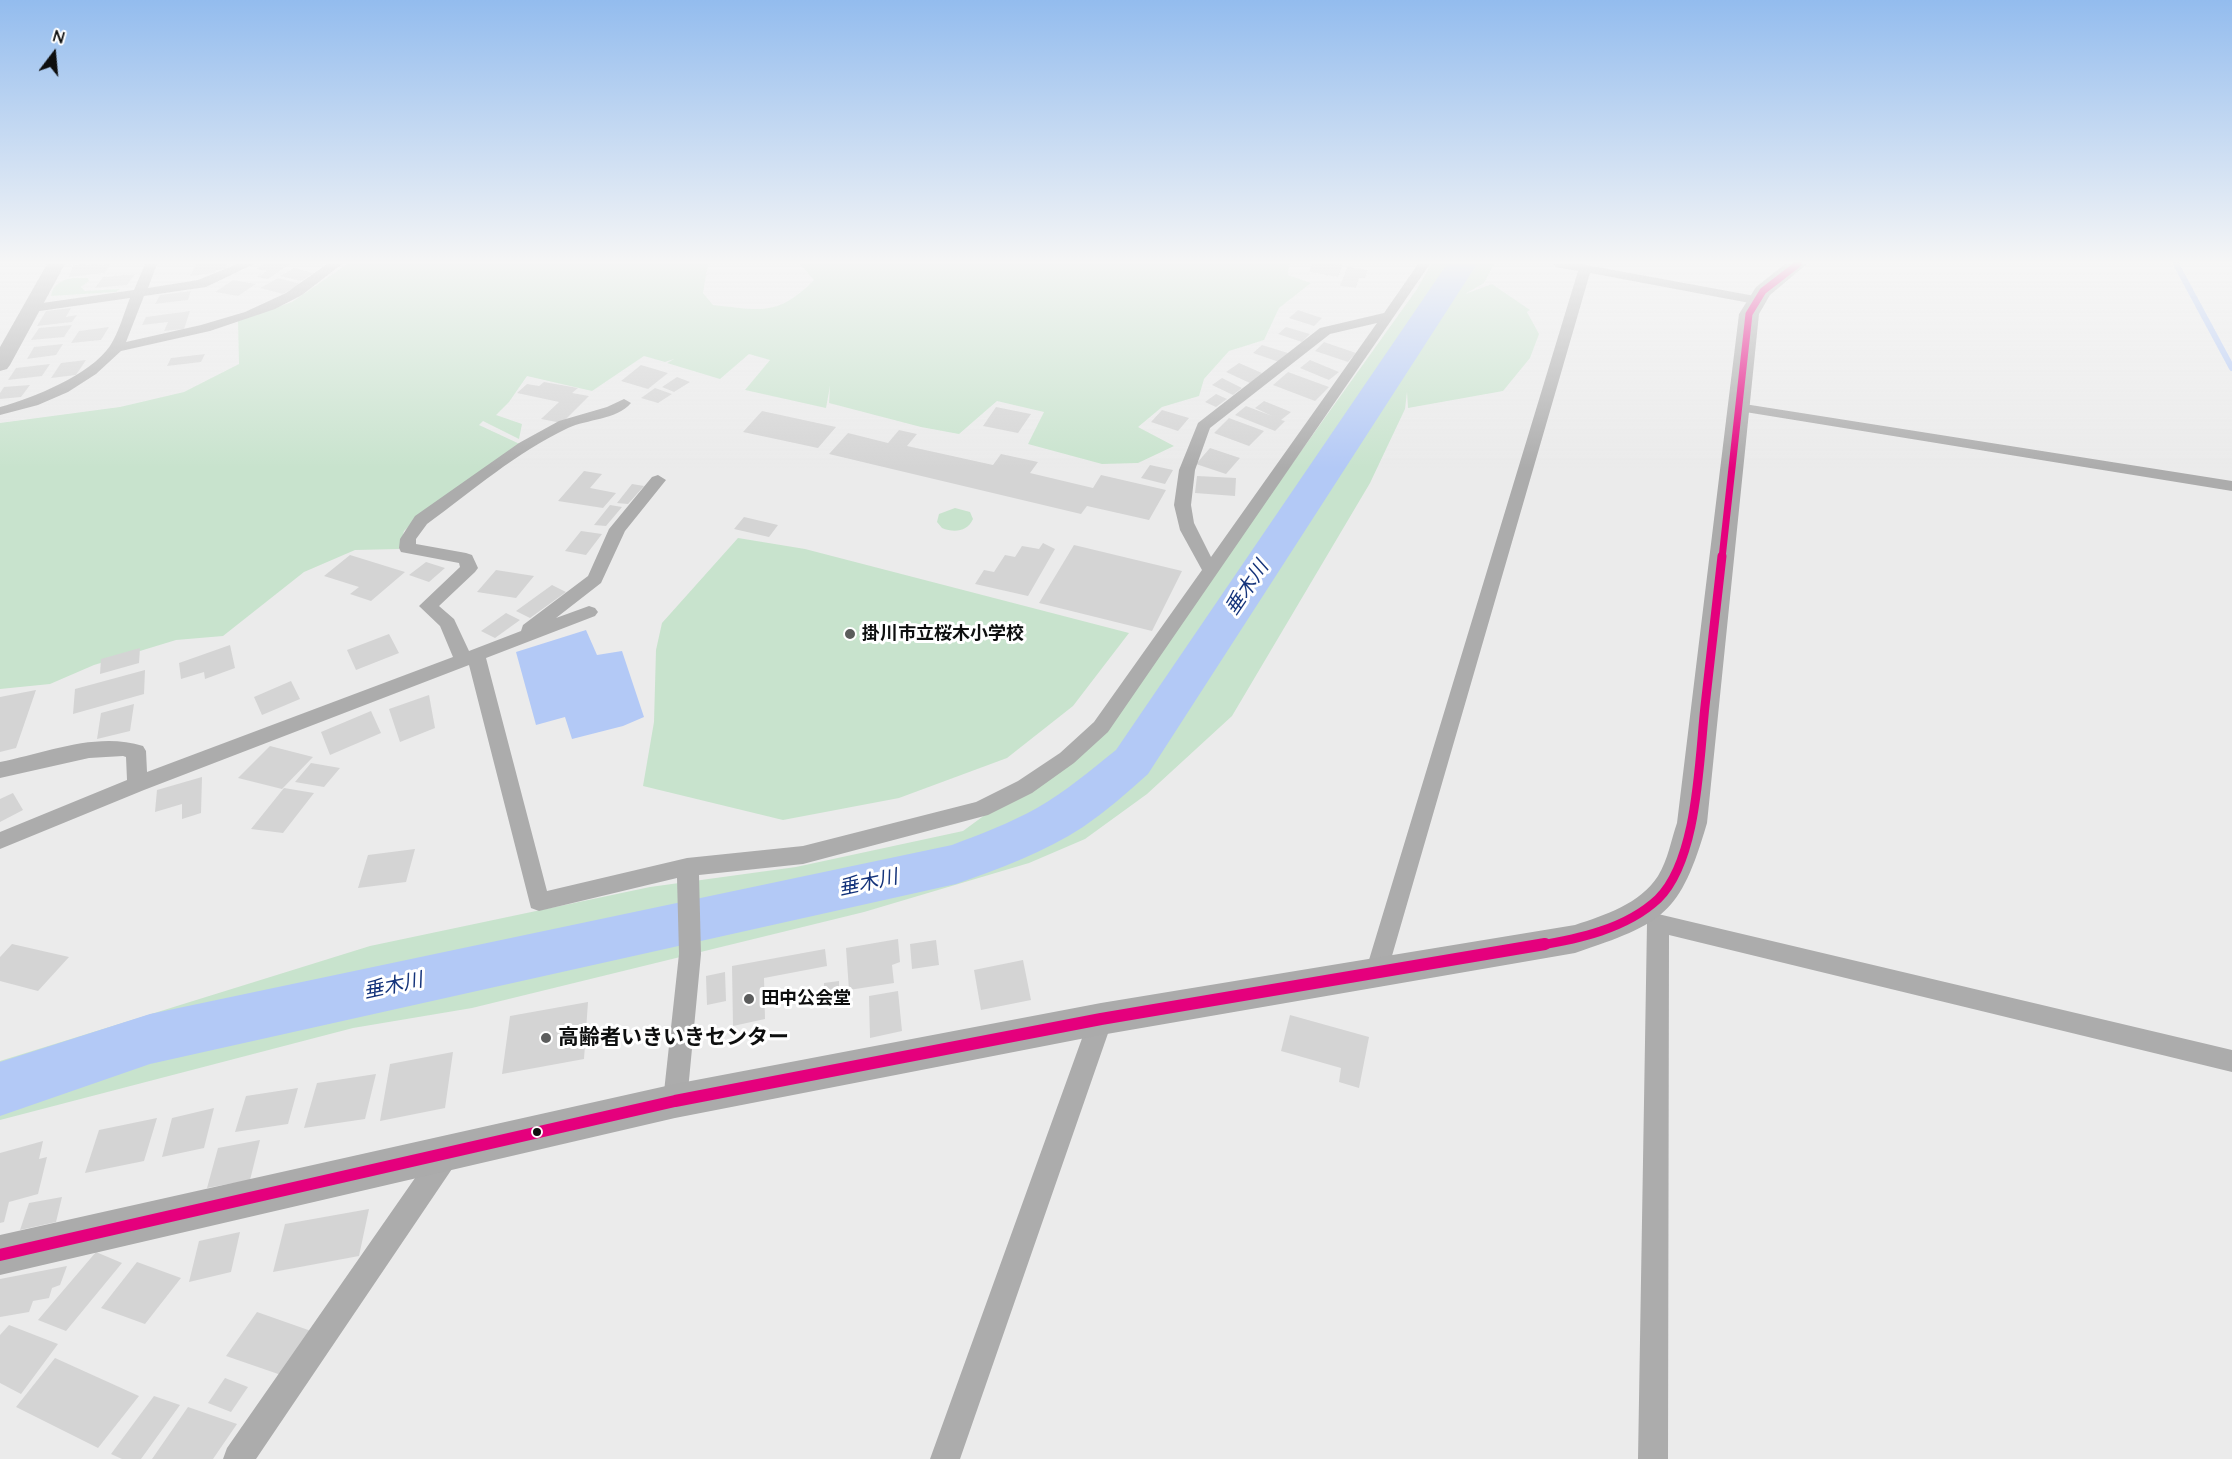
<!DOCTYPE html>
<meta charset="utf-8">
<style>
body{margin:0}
#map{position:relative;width:2232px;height:1459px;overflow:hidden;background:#ebebeb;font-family:Quicksand,sans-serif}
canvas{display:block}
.north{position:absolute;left:24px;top:24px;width:60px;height:60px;-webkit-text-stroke:4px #fff;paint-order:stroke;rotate:16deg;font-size:16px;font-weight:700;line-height:24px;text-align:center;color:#0e0f0f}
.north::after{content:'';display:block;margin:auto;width:21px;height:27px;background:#0e0f0f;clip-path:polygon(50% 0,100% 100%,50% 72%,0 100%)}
</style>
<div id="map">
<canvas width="2232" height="1459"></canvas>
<div class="north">N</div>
</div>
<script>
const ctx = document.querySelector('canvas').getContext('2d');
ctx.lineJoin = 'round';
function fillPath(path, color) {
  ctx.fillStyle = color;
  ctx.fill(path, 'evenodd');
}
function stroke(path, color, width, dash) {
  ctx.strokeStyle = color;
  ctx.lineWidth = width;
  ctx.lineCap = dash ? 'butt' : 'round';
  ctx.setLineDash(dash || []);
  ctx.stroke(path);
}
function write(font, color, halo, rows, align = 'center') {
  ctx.font = font + ' Quicksand,"Noto Sans JP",sans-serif';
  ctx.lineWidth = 6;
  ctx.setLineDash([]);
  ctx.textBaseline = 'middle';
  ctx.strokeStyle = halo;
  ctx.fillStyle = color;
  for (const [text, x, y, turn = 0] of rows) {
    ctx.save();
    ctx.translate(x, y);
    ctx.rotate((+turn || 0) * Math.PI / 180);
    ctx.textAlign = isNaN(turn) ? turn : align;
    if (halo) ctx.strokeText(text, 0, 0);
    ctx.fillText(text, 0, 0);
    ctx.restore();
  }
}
const green = new Path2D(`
 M347,264H708L703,293L713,305C761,310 777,317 814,280L800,264H1289L1288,275L1311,283L1279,308L1264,340L1229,351L1204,379L1199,396L1162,407L1138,427L1174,446L1138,463L1102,464L1028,444L1044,412L997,401L959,434L921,427L829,403L830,386L826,408L745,390L770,360L749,354L720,379L667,363L674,359L665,362L644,356L592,391L527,376L509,402L496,415L522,424L519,439L483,421L479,425L524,446L430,507L404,531L399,549L355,550L304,572L223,636L176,640L94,665L50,684L0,689V423L120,407L184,392L239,364L238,321L292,302Z
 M1431,264H1494L1484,283L1465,294L1492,284L1530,310L1527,312L1539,334L1530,358L1503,391L1408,408L1407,392L1405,409L1370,483L1232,716L1147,794L1085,839L1029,863L864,912L472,1008L353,1028L0,1120V1061L370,946L650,887L796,867L963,831L1086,741L1181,619L1417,289Z
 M72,278H88L89,281L81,287L85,291L120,289L116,292L51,296C52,285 62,280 72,278Z
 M955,508L970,512L973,519C967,532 954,533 942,528L937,522L939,514Z
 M738,538L805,549L1129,633L1073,706L1007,758L899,798L783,820L643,786L654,722L656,650L662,623Z`);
const water = new Path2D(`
 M586,630L597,655L622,651L644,717L623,726L572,739L565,717L536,725L516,652Z`);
const stream = new Path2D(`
 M2176,264L2232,368`);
const river = new Path2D(`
 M1447,264H1477L1148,774C1127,793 1106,811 1083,827C1045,852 999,869 956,884L150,1064L0,1116V1062L150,1014L952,845C981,834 1010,823 1037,808C1065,792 1091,770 1116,750Z`);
const building = new Path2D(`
 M110,264L105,273L69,277L73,265Z
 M196,264H228L226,269L216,270L215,273L190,276Z
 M264,264H290L268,279L257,277L267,271L256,269Z
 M1312,264H1335L1343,265L1338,277L1309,272Z
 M1347,267L1368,270L1365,278H1359L1356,288L1340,286Z
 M294,268L314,273L301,281L280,276Z
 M135,274L127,285L95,288L103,277Z
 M278,278L301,284L283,294L260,288Z
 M233,280L256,284L238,296L215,292Z
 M191,291L188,300L155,304L160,295Z
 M71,308L66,317L77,315L72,322L37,326L46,311Z
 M1298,310L1322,318L1314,326L1289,318Z
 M190,311L184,329L164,331L168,322L142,325L146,317Z
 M72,325L64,337L31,340L39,328Z
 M109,327L101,340L71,343L79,331Z
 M1286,327L1310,334L1302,342L1278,334Z
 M1324,342L1356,353L1348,362L1315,351Z
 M63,344L56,355L27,359L34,347Z
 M1262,345L1288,353L1279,362L1253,353Z
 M205,354L201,362L167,366L171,358Z
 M86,360L76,375L51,378L61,363Z
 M1310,360L1339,372L1329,380L1300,368Z
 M1239,363L1262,373L1250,383L1226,372Z
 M50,364L42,376L8,380L16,368Z
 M641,365L668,373L648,389L621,381Z
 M1288,372L1329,387L1315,401L1273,385Z
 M677,377L690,382L674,392L662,387Z
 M1222,378L1242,388L1233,395L1212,385Z
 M544,382L578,388L572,393L589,396L562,423L541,419L559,402L517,393L527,384L539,386Z
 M30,385L21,397L0,399V393L4,387Z
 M655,388L672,394L658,403L641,398Z
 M1216,394L1227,399L1216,407L1205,402Z
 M1264,401L1291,412L1281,420L1285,421L1275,431L1235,415L1246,406L1272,416L1255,408Z
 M996,407L1031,414L1018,433L983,426Z
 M1162,410L1189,418L1178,431L1151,422Z
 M762,411L836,427L818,448L743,432Z
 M1229,418L1264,431L1249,446L1214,433Z
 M899,430L917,434L907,446L993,465L1001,454L1038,462L1030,473L1093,488L1101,475L1166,490L1149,520L1087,506L1081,514L829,454L848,433L888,443Z
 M1210,448L1240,458L1226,474L1196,464Z
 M1150,465L1173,470L1165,484L1141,478Z
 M584,471L602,474L590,488L616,493L603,508L558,501Z
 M1197,476L1236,478L1235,496L1195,493Z
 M632,484L644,486L628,504L617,503Z
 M610,505L622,507L606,526L594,525Z
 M744,517L778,525L769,537L734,529Z
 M581,531L602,534L586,555L565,551Z
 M1043,543L1055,549L1028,596L975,584L984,570L994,572L1005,555L1015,557L1022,546L1039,549Z
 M1074,545L1182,571L1152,631L1039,603Z
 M350,555L405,572L371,601L350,594L359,587L324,576Z
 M426,562L445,568L429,582L409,575Z
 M496,570L534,576L516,598L477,592Z
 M552,585L566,592L530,618L516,611Z
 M506,613L520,620L495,638L481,631Z
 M389,634L399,653L356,670L347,650Z
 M230,645L235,668L205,679L204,672L181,679L179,663Z
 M140,648L139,663L100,674L101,659Z
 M145,670L144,694L73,714L75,689Z
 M291,681L300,699L262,715L254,697Z
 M36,690L16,748L0,752V697Z
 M429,695L435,728L400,742L389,709Z
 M134,704L130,731L97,739L101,713Z
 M371,711L381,733L330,755L321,732Z
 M270,746L313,757L282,789L238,778Z
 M311,763L340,768L324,787L295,782Z
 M202,777L201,813L182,819V804L155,812L157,790Z
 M284,788L314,793L283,833L251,829Z
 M13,793L23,810L0,822V799Z
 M415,849L406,882L358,888L368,855Z
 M898,939L900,962L892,965L894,983L849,990L846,948Z
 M936,940L939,965L912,969L910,944Z
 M12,944L69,957L38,991L0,981V957Z
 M825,949L827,966L764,978L765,1019L733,1026L732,966Z
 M1023,960L1031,1000L981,1010L974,970Z
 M725,972L726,1001L707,1005L706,976Z
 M839,981V1005L824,1007V983Z
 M898,991L902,1031L870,1038L869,996Z
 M588,1002L584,1059L502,1074L510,1016Z
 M1290,1015L1369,1037L1359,1088L1339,1082L1341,1068L1281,1051Z
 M453,1052L445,1108L380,1121L390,1064Z
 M376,1074L365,1119L304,1128L317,1083Z
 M298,1088L288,1124L235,1132L246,1096Z
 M214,1108L204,1148L162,1157L172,1118Z
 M157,1118L144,1161L85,1173L99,1130Z
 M260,1140L250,1180L207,1188L218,1148Z
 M43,1141L39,1159L47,1157L38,1194L9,1202L4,1222L0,1223V1153Z
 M62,1197L56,1222L20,1230L29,1203Z
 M369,1209L359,1256L273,1272L285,1224Z
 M240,1232L231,1272L189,1282L199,1241Z
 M96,1252L122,1263L66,1331L38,1320Z
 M137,1262L181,1278L145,1324L101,1308Z
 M67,1266L60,1285L52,1288L49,1298L33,1301L29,1312L0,1317V1279Z
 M257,1312L314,1332L284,1376L226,1356Z
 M9,1325L58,1344L21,1394L0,1383V1335Z
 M55,1358L139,1396L98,1448L16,1407Z
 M225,1378L248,1387L231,1412L208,1403Z
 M154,1396L180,1405L141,1459H122L111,1454Z
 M188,1407L237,1424L213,1459H152Z`);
const street = new Path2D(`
 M145,264H157L148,288L198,280L237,264H254L206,287L144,296L126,342L201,325L245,312L286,293L327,264H342L302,295L275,309L210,331L121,351L96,374L68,392L38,405L0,415V407C33,398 90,375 110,346C119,332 124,313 130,298L33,312L28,311L26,308L28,305L134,290Z
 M1418,264H1430L1108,732L1074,763L1032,793L988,815L803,864L699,875L701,954L687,1101L684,1109L675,1113L666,1109L663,1101L679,954L677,878L539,911L531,908L469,665L144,790L0,849V832L127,780L126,757L123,756L89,758L0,778V762C45,753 97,731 143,746L146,751L147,772L453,657L440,626L419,606L460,567L459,563L401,552L399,548L400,539L415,516L519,443L559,421L607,407L624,399L631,403C617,420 587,419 568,428C517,452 472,491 427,524L416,539V544L466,553L472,555L478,568L475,572L439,606L454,619L469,651L521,631L523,625L588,576L609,529L652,477L658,475L666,480L625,531L601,583L556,618L589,606L595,608L598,612L595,616L486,658L547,891L687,858L803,846L976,802L1018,781L1060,753L1094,722L1202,570L1180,530L1174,505L1179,470L1198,423L1320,328L1384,313ZM1377,323L1211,557L1194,523L1191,505L1195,470L1210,428L1330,334Z
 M1554,264H1581L1755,296L1762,300L1755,304L1590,273L1387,973L1384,980L1376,983L1368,980L1365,973L1578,271L1555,267Z
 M1738,403L2232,481V491L1733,410L1731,407Z
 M1658,914L2232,1050V1072L1669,935L1668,1459H1638L1647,923L1650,916Z
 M1101,1008L1109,1011L1113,1019L960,1459H930L1089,1019L1093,1011Z
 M447,1142L456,1145L460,1154L456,1163L256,1459H223L227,1448L438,1145Z`);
const secondary = new Path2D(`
 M47,264H65L10,365L7,369L0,371V347Z
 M1785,264H1807L1770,295L1759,314L1707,823C1680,915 1664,923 1575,953L1101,1035L675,1118L0,1275V1235L675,1084L1101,1003L1575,925C1605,915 1640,904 1658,876C1668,860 1671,840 1677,823L1739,314L1756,287Z`);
const bus1Far2 = new Path2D(`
 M1722,558L1749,314L1763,291L1798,264`);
const bus1Far1 = new Path2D(`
 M1536,946C1578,939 1626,929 1658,899C1698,860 1699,760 1705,706C1711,656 1716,606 1722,556`);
const bus1 = new Path2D(`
 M0,1255L675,1101L1101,1019L1545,944`);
const markers = [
 [850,634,6,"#5b5c5c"],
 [749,999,6,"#5b5c5c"],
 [546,1038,6,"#5b5c5c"],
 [537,1132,5,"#0e0f0f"]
];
const poiNames = [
 ["掛川市立桜木小学校",862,634],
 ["田中公会堂",761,999]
];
const waterNames = [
 ["垂木川",1247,588,-56],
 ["垂木川",868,883,-12],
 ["垂木川",393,986,-12]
];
const nearPoinames = [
 ["高齢者いきいきセンター",558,1038]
];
fillPath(green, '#c8e3cd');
fillPath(water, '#b3c9f6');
stroke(stream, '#b3c9f6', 6);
fillPath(river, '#b3c9f6');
fillPath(building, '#d4d4d4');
fillPath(street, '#acacac');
fillPath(secondary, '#ababab');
stroke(bus1Far2, '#e5007d', 7);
stroke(bus1Far1, '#e5007d', 9);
stroke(bus1, '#e5007d', 12);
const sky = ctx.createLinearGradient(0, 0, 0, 468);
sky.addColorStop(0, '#93bcee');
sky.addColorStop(0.56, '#f6f6f6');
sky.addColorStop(1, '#f6f6f600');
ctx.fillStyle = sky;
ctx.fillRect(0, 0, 2232, 468);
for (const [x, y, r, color] of markers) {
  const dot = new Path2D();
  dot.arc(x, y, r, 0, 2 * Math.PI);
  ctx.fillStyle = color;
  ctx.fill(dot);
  stroke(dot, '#fff', 2);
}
write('bold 18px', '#0e0f0f', '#fff', poiNames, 'left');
write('italic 20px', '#15347b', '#fff', waterNames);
write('bold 21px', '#0e0f0f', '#fff', nearPoinames, 'left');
</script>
